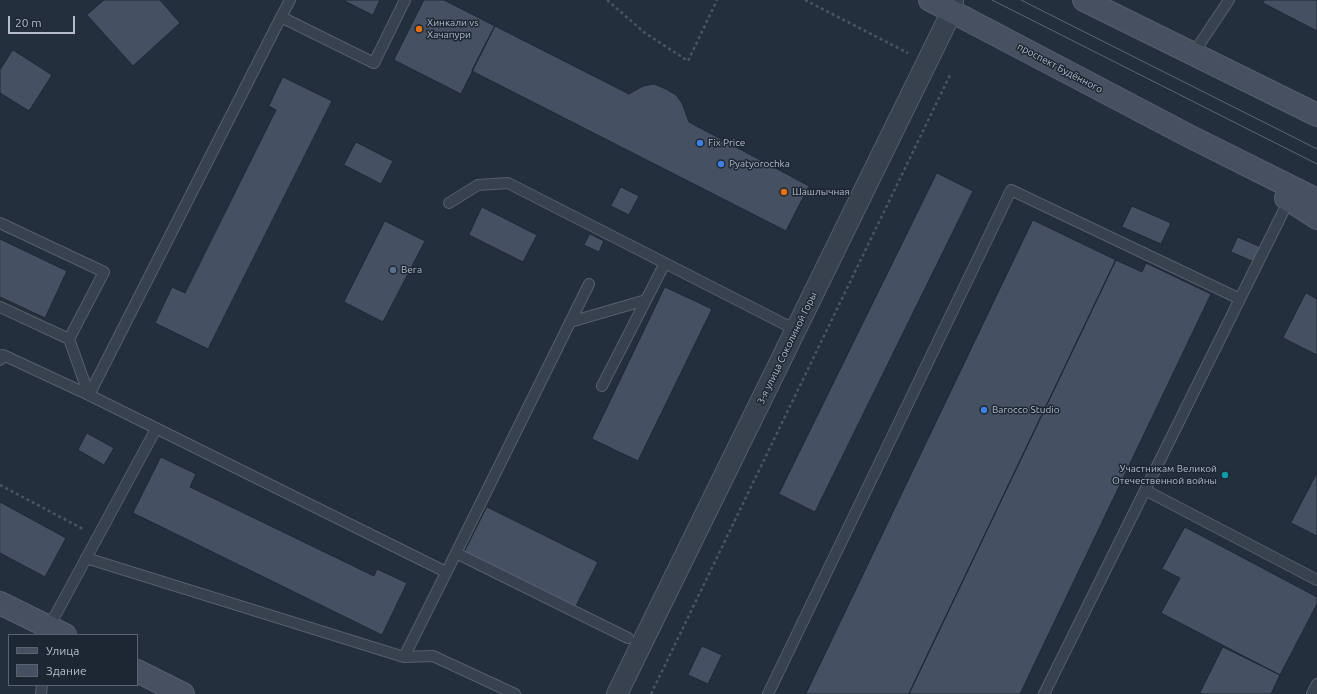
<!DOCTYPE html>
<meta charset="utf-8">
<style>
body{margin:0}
#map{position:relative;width:1317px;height:694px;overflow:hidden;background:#242f3e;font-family:Ubuntu,sans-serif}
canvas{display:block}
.legend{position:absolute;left:8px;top:634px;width:130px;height:52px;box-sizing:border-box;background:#1d2633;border:1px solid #59626f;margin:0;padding:5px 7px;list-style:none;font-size:12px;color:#b4bcc9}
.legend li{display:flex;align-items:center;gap:8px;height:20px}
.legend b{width:20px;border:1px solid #59626f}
.scale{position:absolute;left:8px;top:16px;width:67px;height:18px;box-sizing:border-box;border:2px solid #b4bcc9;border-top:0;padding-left:5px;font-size:12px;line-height:14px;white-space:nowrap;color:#b4bcc9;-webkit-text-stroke:3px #1d2633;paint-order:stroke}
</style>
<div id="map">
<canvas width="1317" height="694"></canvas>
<ul class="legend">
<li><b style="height:5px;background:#465061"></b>Улица</li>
<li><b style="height:11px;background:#455162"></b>Здание</li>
</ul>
<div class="scale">20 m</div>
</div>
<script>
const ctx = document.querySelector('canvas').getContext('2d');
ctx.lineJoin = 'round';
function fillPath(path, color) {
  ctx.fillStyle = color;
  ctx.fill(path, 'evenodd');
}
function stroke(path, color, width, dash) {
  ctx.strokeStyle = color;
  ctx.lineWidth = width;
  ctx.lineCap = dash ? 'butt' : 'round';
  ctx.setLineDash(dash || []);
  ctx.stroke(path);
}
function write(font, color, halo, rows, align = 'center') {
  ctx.font = font + ' Ubuntu,sans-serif';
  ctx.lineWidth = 3;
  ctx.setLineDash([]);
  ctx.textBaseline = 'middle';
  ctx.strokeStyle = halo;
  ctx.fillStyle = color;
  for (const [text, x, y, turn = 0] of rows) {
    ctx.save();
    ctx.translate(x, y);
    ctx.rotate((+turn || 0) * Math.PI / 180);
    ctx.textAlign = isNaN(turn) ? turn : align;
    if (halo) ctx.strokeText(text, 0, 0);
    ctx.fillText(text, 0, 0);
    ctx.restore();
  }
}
const building = new Path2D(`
 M104,0H160L180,23L133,66L87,15Z
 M343,0H380L373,15Z
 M424,0H444L495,26L461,94L394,60Z
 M1265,0H1317V31L1263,3Z
 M495,26L629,94L643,86L654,84L666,89L676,95L682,103L689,122L809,186L786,231L472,71Z
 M13,50L52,75L29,111L0,93V70Z
 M283,77L332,101L208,349L155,323L172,287L185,293L276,110L269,106Z
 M356,142L393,161L381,184L344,165Z
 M937,173L973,191L815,512L779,494Z
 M621,187L639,196L629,215L611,206Z
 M1132,206L1171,223L1161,244L1122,227Z
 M482,207L537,235L523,262L469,235Z
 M1033,220L1116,260L909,694H806Z
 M385,221L425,241L383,322L344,302Z
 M590,234L604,241L599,252L584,245Z
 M1238,237L1261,247L1254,262L1231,252Z
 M0,239L67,271L45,318L0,297Z
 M1116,260L1142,272L1146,263L1211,294L1020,694H909Z
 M665,287L712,309L638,461L592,439Z
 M1306,293L1317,299V355L1283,338Z
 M87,433L114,448L104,465L78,450Z
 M161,457L196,474L190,487L374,576L377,569L407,583L382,635L133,513Z
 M1317,473V536L1291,523Z
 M0,502L66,538L45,577L0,553Z
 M487,507L598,562L575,608L464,553Z
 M1185,527L1317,597V604L1280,675L1161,613L1180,578L1162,569Z
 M702,646L722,655L708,684L688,675Z
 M1223,647L1280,675L1271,694H1203L1200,693Z`);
const path = new Path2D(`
 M607,0L645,33L688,61L717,0
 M805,0L908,53
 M0,485L83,529
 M651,694L951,73`);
const lane = new Path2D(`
 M290,0L281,17L374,63L405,0
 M1193,54L1229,0
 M449,203L478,185L508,183L796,330
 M0,223L104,272L69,339
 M0,307L69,339L89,395L446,572
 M570,322L646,300
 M0,360L3,355L89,395L281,17
 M602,386L665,263
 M1145,490L1317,580
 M456,553L589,284
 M86,558L404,657L433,656L515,694
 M47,628V626L56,614L156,429
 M404,657L456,553L628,638
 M41,694L42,685
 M768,694L1011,190L1240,299
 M1044,694L1289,200
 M1312,694L1317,684`);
const street = new Path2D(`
 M617,694L952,11L953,0`);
const secondary = new Path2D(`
 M930,0L1189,136L1317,200
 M1084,0L1317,115
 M1286,198L1317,218
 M0,603L65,635
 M137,671L183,694`);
const tram = new Path2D(`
 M992,0L1317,164
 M1021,0L1317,149`);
const markers = [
 [419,29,4,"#e8710a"],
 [700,143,4,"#3f7fe0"],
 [721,164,4,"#3f7fe0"],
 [784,192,4,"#e8710a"],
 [393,270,4,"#5c6f8a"],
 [984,410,4,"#3f7fe0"],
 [1225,475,4,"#0f9aa8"]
];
const poiNames = [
 ["Хинкали vs",427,23],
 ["Хачапури",427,35],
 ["Fix Price",708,143],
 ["Pyatyorochka",729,164],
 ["Шашлычная",792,192],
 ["Вега",401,270],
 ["Barocco Studio",992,410],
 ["Участникам Великой",1217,469,"right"],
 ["Отечественной войны",1217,481,"right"]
];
const streetNames = [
 ["проспект Будённого",1060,68,28],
 ["3-я улица Соколиной Горы",787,348,-64]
];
fillPath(building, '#455162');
stroke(building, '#1f2835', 1);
stroke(lane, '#565f6c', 12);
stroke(street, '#565f6c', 22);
stroke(secondary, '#565f6c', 24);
stroke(path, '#44595c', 2.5, [3, 3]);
stroke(lane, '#38414e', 10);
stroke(street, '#38414e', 20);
stroke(secondary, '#465061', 22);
stroke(tram, '#5a6575', 1);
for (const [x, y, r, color] of markers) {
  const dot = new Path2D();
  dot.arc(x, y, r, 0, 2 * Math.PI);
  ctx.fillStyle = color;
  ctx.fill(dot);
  stroke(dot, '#1d2633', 1.5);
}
write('10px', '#b4bcc9', '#1d2633', poiNames, 'left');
write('10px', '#b4bcc9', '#1d2633', streetNames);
</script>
